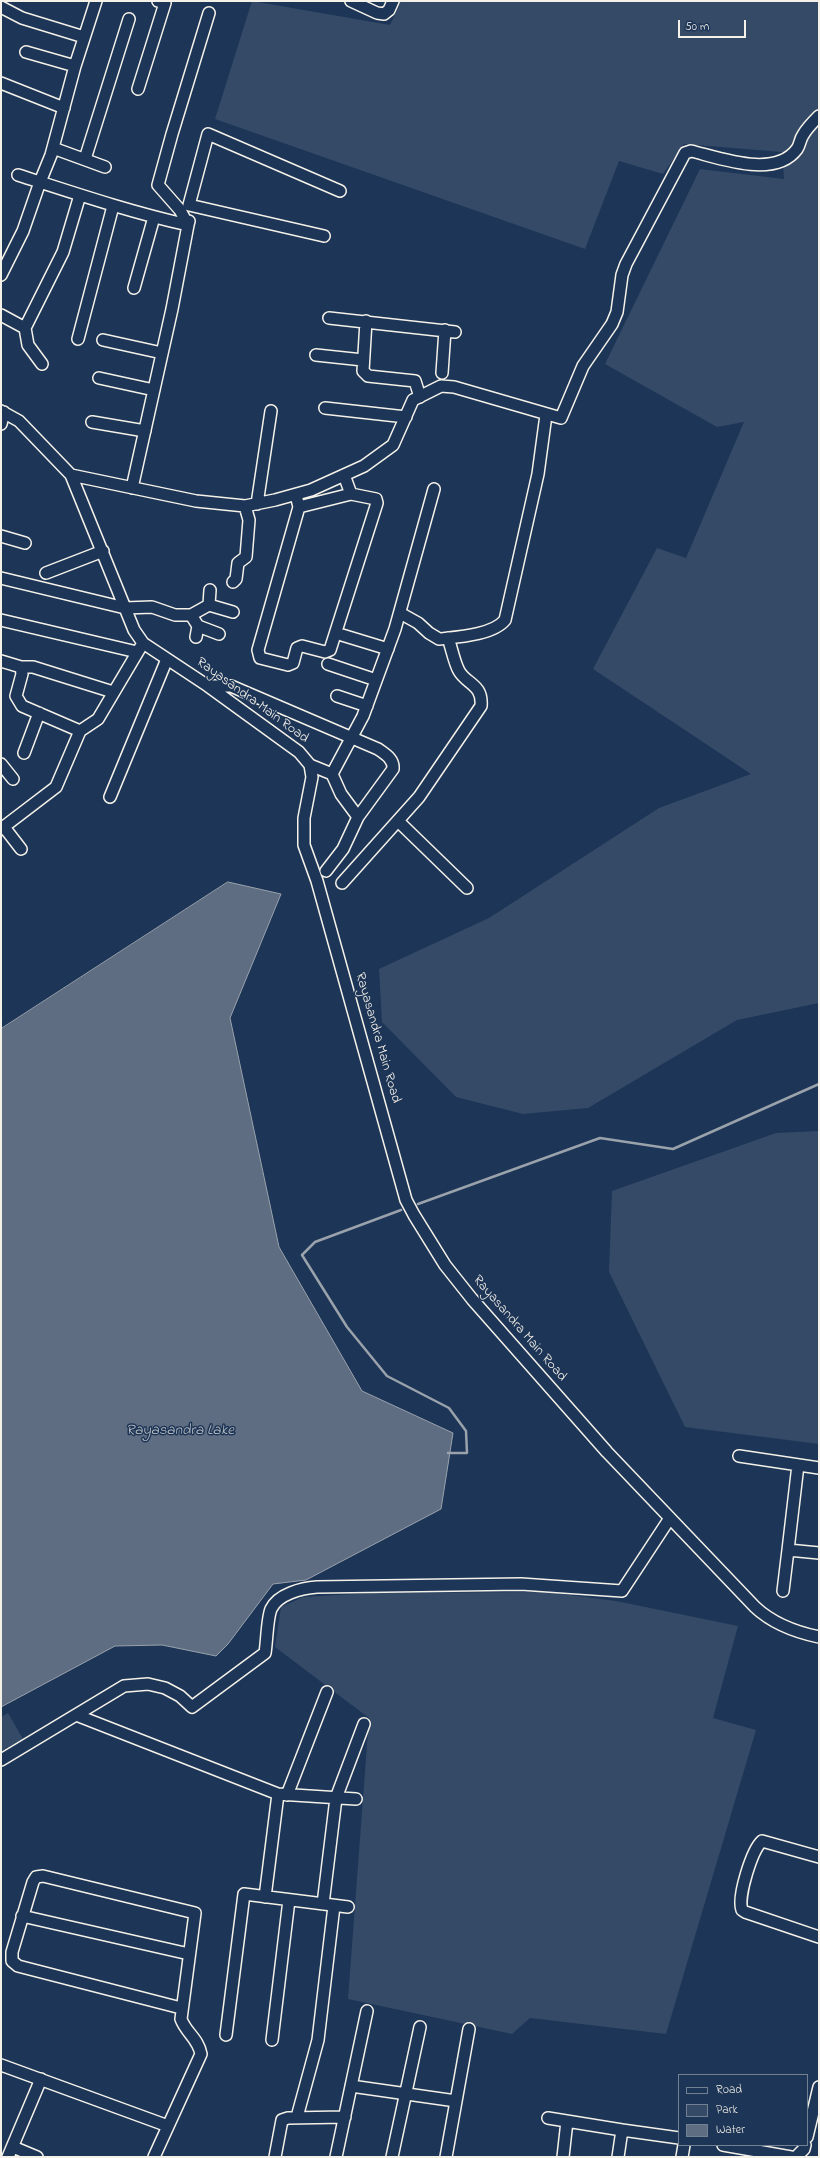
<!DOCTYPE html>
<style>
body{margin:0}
#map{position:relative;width:820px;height:2158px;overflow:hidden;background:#1d3557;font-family:"Indie Flower",sans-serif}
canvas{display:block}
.frame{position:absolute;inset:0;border:2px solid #f4f1e8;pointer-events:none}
.legend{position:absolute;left:678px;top:2074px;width:130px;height:72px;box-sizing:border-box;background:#1d3557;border:1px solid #738091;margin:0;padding:5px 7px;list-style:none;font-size:12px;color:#f4f1e8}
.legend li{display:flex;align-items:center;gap:8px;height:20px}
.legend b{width:20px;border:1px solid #738091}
.scale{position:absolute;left:678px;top:20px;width:68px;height:18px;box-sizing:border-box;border:2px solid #f4f1e8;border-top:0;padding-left:5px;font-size:12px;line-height:14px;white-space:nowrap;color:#f4f1e8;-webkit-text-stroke:3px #1d3557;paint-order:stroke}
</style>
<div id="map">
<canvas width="820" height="2158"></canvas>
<div class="frame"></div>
<ul class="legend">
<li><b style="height:5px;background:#1d3557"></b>Road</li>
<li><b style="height:11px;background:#354a67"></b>Park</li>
<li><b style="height:11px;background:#5e6d82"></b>Water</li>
</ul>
<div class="scale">50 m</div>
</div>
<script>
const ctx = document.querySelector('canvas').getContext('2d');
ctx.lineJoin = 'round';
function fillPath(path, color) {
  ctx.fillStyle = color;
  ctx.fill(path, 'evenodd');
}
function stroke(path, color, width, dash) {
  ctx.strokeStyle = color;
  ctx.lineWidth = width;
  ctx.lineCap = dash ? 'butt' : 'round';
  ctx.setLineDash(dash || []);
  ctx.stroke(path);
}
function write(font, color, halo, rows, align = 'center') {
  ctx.font = font + ' "Indie Flower",sans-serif';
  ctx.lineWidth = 3;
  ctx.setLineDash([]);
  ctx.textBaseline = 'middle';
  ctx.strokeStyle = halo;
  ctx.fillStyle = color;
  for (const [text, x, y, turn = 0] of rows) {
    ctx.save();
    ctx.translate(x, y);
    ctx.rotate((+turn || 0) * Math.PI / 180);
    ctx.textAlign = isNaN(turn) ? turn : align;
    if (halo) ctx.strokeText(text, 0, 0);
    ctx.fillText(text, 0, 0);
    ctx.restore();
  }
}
const green = new Path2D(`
 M252,1L390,25L401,1H819V1003L737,1020L588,1108L523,1114L456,1097L382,1022L379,969L489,918L659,808L751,774L593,669L657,548L686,558L744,422L717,427L605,364L700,169L784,179L782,152L684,144L663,174L619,161L585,249L215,119Z
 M819,1131V1444L685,1427L609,1272L612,1191L776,1133Z
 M547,1592L616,1601L738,1626L713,1718L756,1730L666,2034L530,2018L512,2034L348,1999L369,1718L275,1647L281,1607L303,1597L373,1593Z
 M8,1713L23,1739L1,1751V1717Z`);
const water = new Path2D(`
 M228,882L281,894L230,1018L279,1247L362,1391L453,1433L441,1509L306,1580L273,1584L228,1644L216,1656L162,1645L115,1646L1,1707V1029Z`);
const stream = new Path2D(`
 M418,1204L600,1138L673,1149L819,1084
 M401,1210L315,1242L302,1255L347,1327L387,1376L449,1408L466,1431L467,1453H448`);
const minor = new Path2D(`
 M351,1L377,13L384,14L389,10L393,1
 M1,7L22,18L84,37
 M26,52L75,66
 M1,83L64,108
 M138,89L165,3L158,1
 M53,148L105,167
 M85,159L129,19
 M18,175C74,193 130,212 188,225L189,221
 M324,236L189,205L208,134L340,191
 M1,275L23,231L40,182L51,155L75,66L96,1
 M134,288L154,217
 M1,315L25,328L63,252L80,195
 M329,318L455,332
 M366,321L363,371L368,376L415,381L420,397
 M25,328L28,345L42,364
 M78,339L113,206
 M103,340L162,353
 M316,355L363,360
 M442,373L445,330
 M99,378L154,390
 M325,408L406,417
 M1,411L19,421L71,475L134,630L143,643L208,686L299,752L310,765L312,777L304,818V845L317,881L406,1200L414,1215L445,1265L472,1299L607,1452L755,1607C773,1624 795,1632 819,1637
 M92,422L145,431
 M1,424L4,412
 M71,475L196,501L245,506L275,500L311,490L364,466L393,445L413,400L441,386L454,387L561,418L583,366L612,324L617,312L622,275L626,264L685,153L691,151C720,158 775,179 797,149C800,145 800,139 803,135C807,128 814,121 819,116
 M344,475L351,494
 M132,488L172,309L188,225L180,210L158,185L172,134L209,13
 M296,495L299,507L258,650L260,658L288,665L293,663L297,648L302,646L325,652L330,650L377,503L376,499L351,494L299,507
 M257,504L271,411
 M1,536L25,543
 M46,573L103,551
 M1,578L125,608L152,607L175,615H191L209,605L233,612
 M233,582L236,579L238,563L246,557L249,520L245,506
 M209,605L210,590
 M400,613L418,623L429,633L439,639C457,637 493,635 505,620L538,474L546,415
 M191,615L198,626L219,634
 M1,620L137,652
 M342,635L388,649
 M196,637L198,626
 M1,661L21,667L22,674L16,696L22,706L80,731
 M328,664L376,680
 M21,667H33L113,692
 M208,686H231L378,749C385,754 394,759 393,769L358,817L343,849L326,871
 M337,696L367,706
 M24,753L39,713
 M1,764L13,779
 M310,765L332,774L341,794L358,817
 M332,774L363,716L395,629L434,489
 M110,797L167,659
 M398,821L467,888
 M4,827L21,849
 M1,829L56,787L80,731L98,719L143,643
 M342,883L419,797L481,706C483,684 466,684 459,671C454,662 452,649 448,638
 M739,1456L819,1468
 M788,1550L798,1465
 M783,1591L788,1550L819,1553
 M76,1715L278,1794L356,1799
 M1,1760L124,1686L148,1684L165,1688L180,1696L192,1707L265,1653C267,1641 267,1619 271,1609C278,1594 302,1588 317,1587L521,1584L622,1591L670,1518
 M287,1795L327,1692
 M819,1857L762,1841C752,1850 737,1897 742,1910L745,1912L819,1937
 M265,1897L278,1794
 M323,1904L336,1798L364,1724
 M22,1916L189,1954
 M226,2035L244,1894L348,1907
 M272,2040L289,1900
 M1,2065L168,2126
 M351,2086L456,2101
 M297,2117L318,2040L334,1906
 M548,2118L622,2130
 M807,2137L819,2087
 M723,2145L791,2157
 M13,2147L37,2157
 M8,2157L41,2079
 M154,2157L201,2054C198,2038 186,2033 181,2019L195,1913L43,1876L36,1877L33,1882L12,1952V1961L18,1966L181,2008
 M275,2157L282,2120L288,2118L345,2117
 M336,2157L367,2011
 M392,2157L420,2027
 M446,2157L469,2029
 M563,2157L567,2121
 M618,2157L622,2130L679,2138
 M682,2157L684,2145
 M796,2157L804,2149L805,2145`);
const streetNames = [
 ["Rayasandra Main Road",252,701,36],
 ["Rayasandra Main Road",377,1038,74],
 ["Rayasandra Main Road",519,1329,49]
];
const waterNames = [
 ["Rayasandra Lake",180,1432]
];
fillPath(green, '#354a67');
fillPath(water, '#5e6d82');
stroke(water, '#9aa2ab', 1);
stroke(stream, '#9aa2ab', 2.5);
stroke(minor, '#f4f1e8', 14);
stroke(minor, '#1d3557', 11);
write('14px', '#f4f1e8', '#1d3557', streetNames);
write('italic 15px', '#c0c3c4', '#1d3557', waterNames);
</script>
